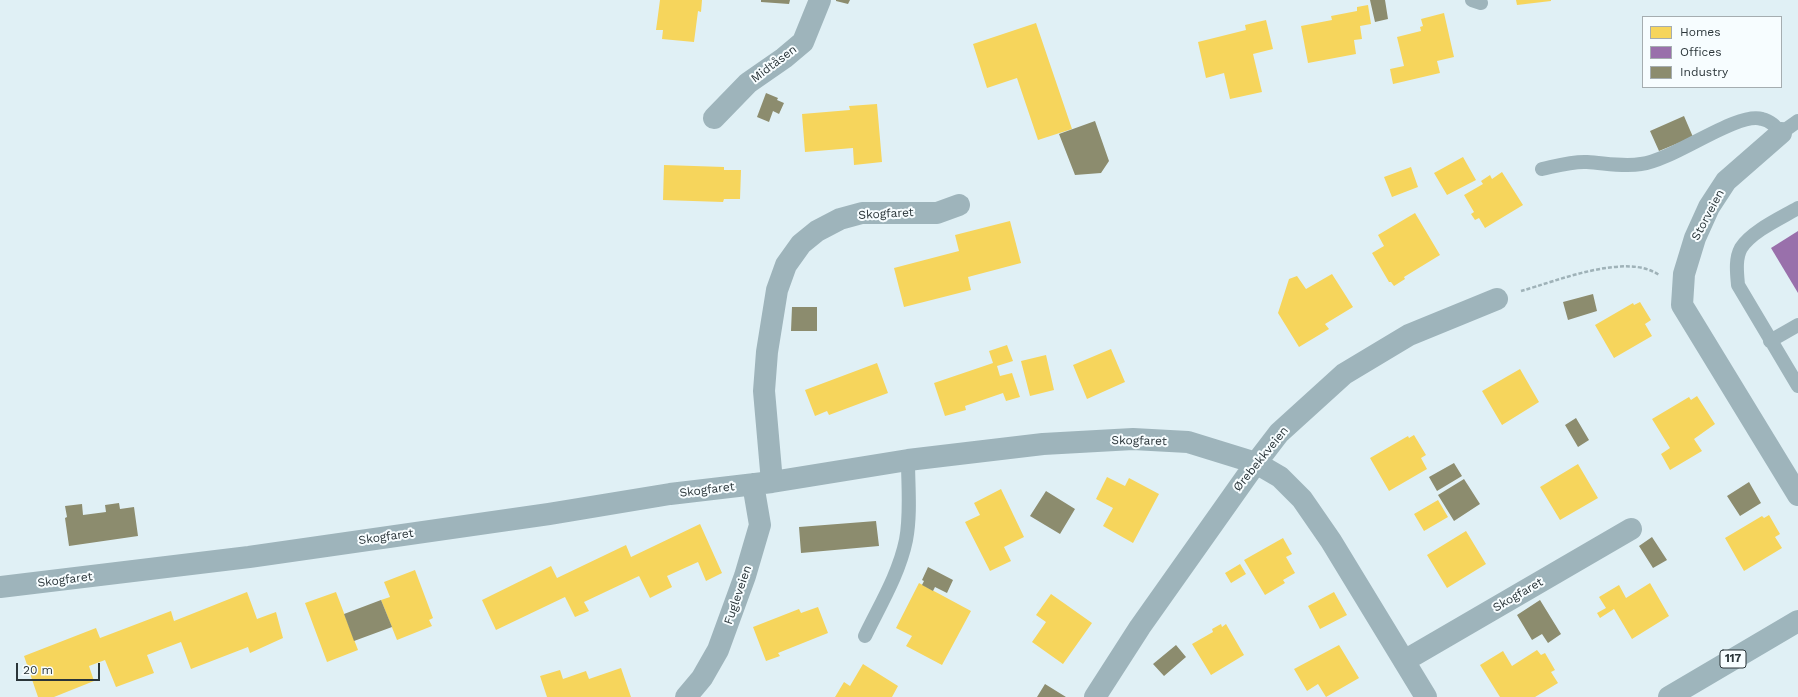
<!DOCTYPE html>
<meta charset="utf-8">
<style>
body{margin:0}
#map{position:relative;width:1798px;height:697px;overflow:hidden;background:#e0f0f5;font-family:"Work Sans",sans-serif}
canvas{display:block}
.legend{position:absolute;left:1642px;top:16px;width:140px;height:72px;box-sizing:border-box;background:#f7fdff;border:1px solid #a5adb0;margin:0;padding:5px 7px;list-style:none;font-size:12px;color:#2a3539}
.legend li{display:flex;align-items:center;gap:8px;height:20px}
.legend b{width:20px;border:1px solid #a5adb0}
.scale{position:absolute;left:16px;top:663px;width:84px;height:18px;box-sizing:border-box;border:2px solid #2a3539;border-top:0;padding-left:5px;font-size:12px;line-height:14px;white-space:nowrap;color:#2a3539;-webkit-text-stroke:3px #f7fdff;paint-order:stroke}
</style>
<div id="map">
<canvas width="1798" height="697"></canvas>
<ul class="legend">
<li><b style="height:11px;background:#f6d55c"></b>Homes</li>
<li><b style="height:11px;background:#9970ab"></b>Offices</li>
<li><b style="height:11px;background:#8c8c6e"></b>Industry</li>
</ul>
<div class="scale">20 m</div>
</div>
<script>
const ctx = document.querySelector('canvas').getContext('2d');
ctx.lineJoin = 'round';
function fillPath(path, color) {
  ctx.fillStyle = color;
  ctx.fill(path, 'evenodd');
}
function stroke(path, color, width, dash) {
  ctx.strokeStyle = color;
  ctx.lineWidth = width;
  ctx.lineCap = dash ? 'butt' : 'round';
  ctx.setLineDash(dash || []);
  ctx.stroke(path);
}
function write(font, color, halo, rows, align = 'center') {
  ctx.font = font + ' "Work Sans",sans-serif';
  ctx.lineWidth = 4;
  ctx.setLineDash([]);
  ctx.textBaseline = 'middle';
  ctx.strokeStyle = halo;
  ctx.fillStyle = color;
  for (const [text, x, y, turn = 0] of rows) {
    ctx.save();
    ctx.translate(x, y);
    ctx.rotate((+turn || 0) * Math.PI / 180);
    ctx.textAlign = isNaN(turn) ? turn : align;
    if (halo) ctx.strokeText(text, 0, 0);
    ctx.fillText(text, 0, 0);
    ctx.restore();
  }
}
const homes = new Path2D(`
 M660,0H702L701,12L698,11L694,42L662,39L663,30H656Z
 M1516,0H1551V1L1517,5Z
 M1368,5L1371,24L1360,26L1362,39L1354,40L1356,54L1308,63L1301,26L1332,20L1331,16L1357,11V7Z
 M1444,13L1454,57L1437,61L1440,73L1393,84L1390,69L1404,66L1397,37L1421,31L1420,27L1423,26L1421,19Z
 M1266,20L1273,49L1253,54L1262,92L1230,99L1224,73L1206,78L1198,42L1246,30L1245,25Z
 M1036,23L1072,129L1038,140L1017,78L987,88L973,44Z
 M877,104L882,162L854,165L853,148L805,152L802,114L850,110L849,106Z
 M1463,157L1476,180L1447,195L1434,173Z
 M664,165L724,167V170H741L740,199H724L723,202L663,200Z
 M1411,167L1418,187L1392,197L1384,177Z
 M1502,172L1523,205L1485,228L1479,218L1475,220L1471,214L1474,212L1464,195L1483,184L1481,181L1490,175L1492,179Z
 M1415,213L1440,255L1404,277L1405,279L1394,286L1391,282H1389L1372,253L1384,246L1378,235Z
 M1010,221L1021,263L968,277L971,290L904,307L894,268L959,251L955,235Z
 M1332,274L1353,307L1325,324L1329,329L1299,347L1278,313L1289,279L1297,276L1306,289Z
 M1640,302L1651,320L1645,324L1652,336L1614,358L1595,325L1633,303L1634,305Z
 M1007,345L1013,361L997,366L1000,376L1012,373L1020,397L1006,401L1003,393L965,406L966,410L945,416L934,383L993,363L989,351Z
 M1111,349L1125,382L1087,399L1073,365Z
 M1046,355L1054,390L1030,396L1021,361Z
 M877,363L888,393L829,415L827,411L815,416L805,390Z
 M1520,369L1539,402L1502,425L1482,391Z
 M1697,396L1715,424L1694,439L1702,451L1670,470L1661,454L1670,448L1652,419L1689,397L1691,400Z
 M1414,435L1426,455L1421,458L1427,469L1389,491L1370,458L1408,436L1409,438Z
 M1578,464L1598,498L1560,520L1540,487Z
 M1107,477L1125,486L1129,478L1159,494L1133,543L1103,526L1113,508L1096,499Z
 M1001,489L1024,537L1004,547L1011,561L990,571L965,522L980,515L974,503Z
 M1438,500L1448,517L1424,531L1414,514Z
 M1769,515L1780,534L1775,537L1782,548L1744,571L1725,538L1762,516L1764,518Z
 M700,524L722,573L706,581L698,562L667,576L672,587L650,598L639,576L584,602L589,611L575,617L565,597L496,630L482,600L551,566L557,578L626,545L631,557Z
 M1466,531L1486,564L1447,588L1427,555Z
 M1283,538L1292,554L1286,557L1295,573L1283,580L1285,583L1265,595L1244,560Z
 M1240,564L1246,574L1231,583L1225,573Z
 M415,570L433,618L429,620L432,626L397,640L381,600L390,597L384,582Z
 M919,583L971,611L942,665L906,646L912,636L896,628Z
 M1650,583L1669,616L1632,639L1614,609L1600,618L1597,613L1606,608L1599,597L1619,585L1626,598Z
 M247,592L257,619L276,612L283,638L250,653L248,647L191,669L181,642L147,655L154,673L116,687L105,660L89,666L94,681L54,697H38L24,656L96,628L100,638L171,611L174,621Z
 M336,592L358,650L327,662L305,603Z
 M1334,592L1347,615L1320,629L1308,606Z
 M1051,594L1092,623L1063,664L1032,642L1046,622L1036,615Z
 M818,607L828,633L778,653L780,656L766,661L753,627L799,609L801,613Z
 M1221,624L1222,627L1226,624L1244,655L1211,675L1192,644L1213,632L1212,629Z
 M1339,645L1359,678L1326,697L1318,684L1307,691L1294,669Z
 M1537,650L1541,655L1545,653L1555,670L1551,672L1558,683L1535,697H1500L1480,665L1503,651L1512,666Z
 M863,664L898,686L892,697H835L844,682L850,686Z
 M621,668L631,697H547L540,676L560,670L563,679L586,671L589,679Z`);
const offices = new Path2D(`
 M1798,231V293L1771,248Z`);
const industry = new Path2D(`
 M761,0H790L789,4L761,2Z
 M836,0H850L848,4L836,1Z
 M1370,0H1385L1388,19L1375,22Z
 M766,93L778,98L777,100L784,103L779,114L773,111L769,122L757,117Z
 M1684,116L1693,137L1659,151L1650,131Z
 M1095,121L1109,161L1101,173L1075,175L1059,134Z
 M1593,294L1597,311L1568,320L1563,302Z
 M792,307H817V331H791Z
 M1576,418L1589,440L1578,447L1565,425Z
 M1454,463L1462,476L1437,491L1429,477Z
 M1464,479L1480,504L1454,521L1438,495Z
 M1749,482L1761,503L1740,516L1727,496Z
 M1046,491L1075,509L1060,534L1030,516Z
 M119,503L120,509L134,507L138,536L69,546L65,518L67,517L65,506L82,504L83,515L106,512L105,505Z
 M876,521L879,546L801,553L799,527Z
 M1652,537L1667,560L1653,568L1639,546Z
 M928,567L953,580L947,593L935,587L933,591L922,585L924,581L922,580Z
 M381,600L392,627L354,641L344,614Z
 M1540,600L1561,634L1548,643L1542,634L1532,640L1517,615Z
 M1176,645L1186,657L1164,676L1153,664Z
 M1045,684L1066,697H1037Z`);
const path = new Path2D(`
 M1521,291C1557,281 1627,252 1659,275`);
const service = new Path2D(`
 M1472,0L1481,3
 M1542,169C1556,166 1573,161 1587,162C1605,163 1623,167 1641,164C1674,160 1737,111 1762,119C1771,121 1775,126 1781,133L1798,121
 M1798,208C1781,218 1752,231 1741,248C1735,259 1737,273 1738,285L1798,386
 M1770,341L1798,325
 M865,636C880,605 899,574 906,540C911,514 908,486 908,460`);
const minor = new Path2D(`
 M714,118L748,83L784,58L803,42L820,0
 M1781,133L1726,181L1709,207L1695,238L1684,274L1682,305L1798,495
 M772,482L764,391L767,352L777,290L786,265L801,244L817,231L840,219L862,213H937L959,205
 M0,587L249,557L549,514L670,494L772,482L908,460L1043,444L1133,439L1188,442L1256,463L1280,477L1302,499L1331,541L1426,697
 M1404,661L1631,529
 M686,697L702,678L718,650L745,576L760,525L753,484
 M1095,697L1140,627L1256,463L1279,433L1344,374L1409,335L1497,299`);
const primary = new Path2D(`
 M1669,697L1798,621`);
const shields = [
 [1733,659,26]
];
const shieldNames = [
 ["117",1733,659]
];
const streetNames = [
 ["Midtåsen",774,64,-37],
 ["Skogfaret",886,214,-3],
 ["Storveien",1708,215,-62],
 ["Skogfaret",1139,441,1],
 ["Ørebekkveien",1261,459,-51],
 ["Skogfaret",707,490,-7],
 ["Skogfaret",386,537,-8],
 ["Skogfaret",65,580,-7],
 ["Fugleveien",738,595,-71],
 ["Skogfaret",1518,595,-30]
];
fillPath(homes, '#f6d55c');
fillPath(offices, '#9970ab');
fillPath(industry, '#8c8c6e');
stroke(path, '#9fb2b8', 2.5, [4, 2]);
stroke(service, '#9eb4bb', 14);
stroke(minor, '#9eb4bb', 22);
stroke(primary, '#9eb5bc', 22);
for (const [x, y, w] of shields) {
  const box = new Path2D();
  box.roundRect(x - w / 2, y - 9, w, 18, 3);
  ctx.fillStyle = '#f7fdff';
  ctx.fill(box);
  stroke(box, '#2a3539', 1);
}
write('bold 11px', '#2a3539', null, shieldNames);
write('12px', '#2a3539', '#f7fdff', streetNames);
</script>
